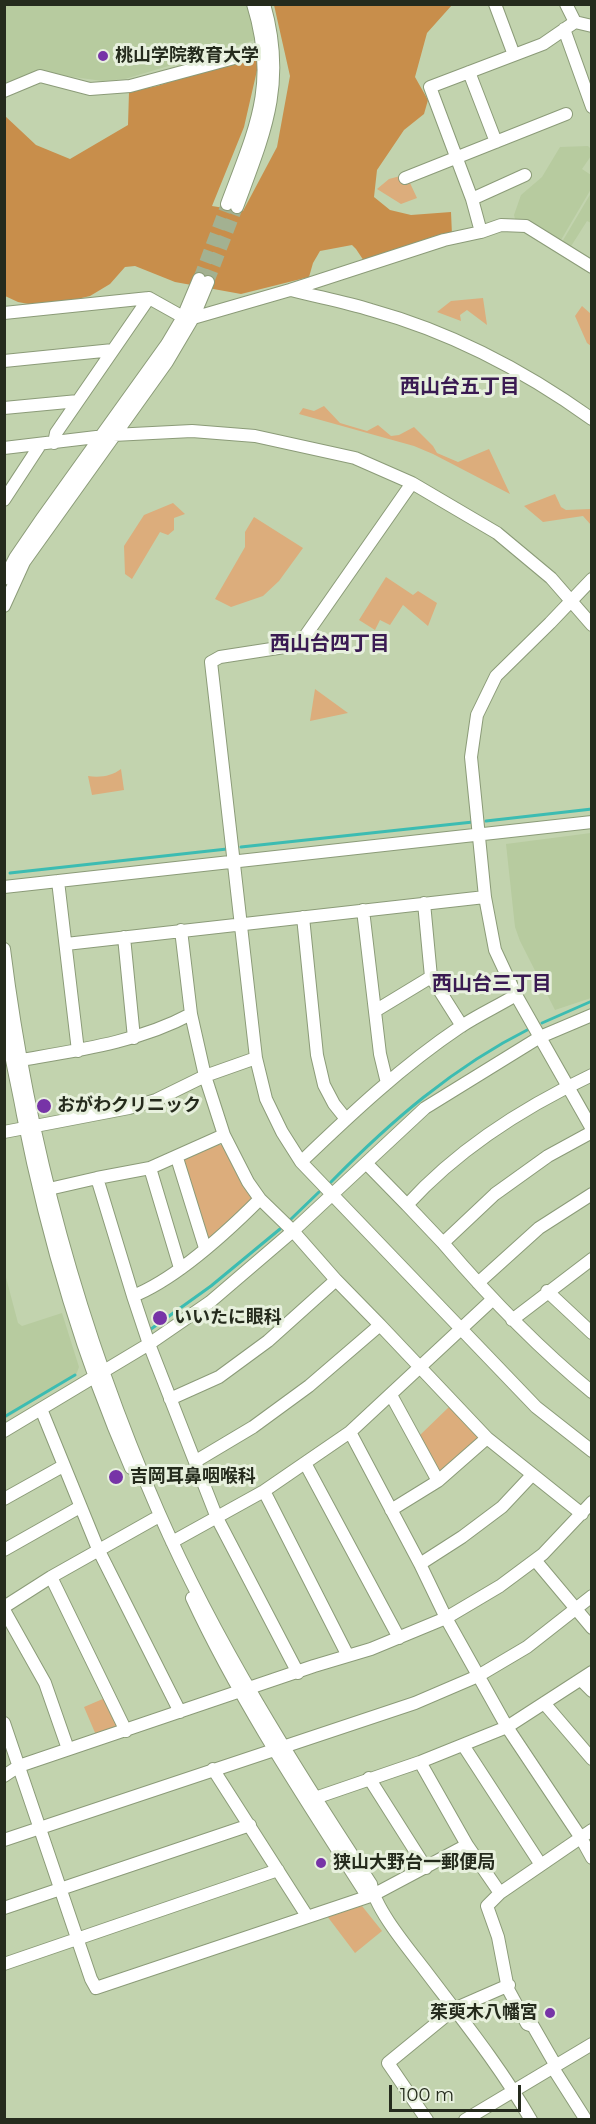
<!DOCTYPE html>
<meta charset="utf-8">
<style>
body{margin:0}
#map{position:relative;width:596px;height:2124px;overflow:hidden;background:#c2d3ae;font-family:Montserrat,sans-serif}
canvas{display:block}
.frame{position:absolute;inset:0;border:6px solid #252b1d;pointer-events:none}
.scale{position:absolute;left:389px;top:2085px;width:132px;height:27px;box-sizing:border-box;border:3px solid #252b1d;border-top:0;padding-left:8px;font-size:18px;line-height:21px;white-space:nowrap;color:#252b1d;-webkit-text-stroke:4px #e7f0dd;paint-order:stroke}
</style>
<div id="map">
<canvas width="596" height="2124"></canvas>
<div class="frame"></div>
<div class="scale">100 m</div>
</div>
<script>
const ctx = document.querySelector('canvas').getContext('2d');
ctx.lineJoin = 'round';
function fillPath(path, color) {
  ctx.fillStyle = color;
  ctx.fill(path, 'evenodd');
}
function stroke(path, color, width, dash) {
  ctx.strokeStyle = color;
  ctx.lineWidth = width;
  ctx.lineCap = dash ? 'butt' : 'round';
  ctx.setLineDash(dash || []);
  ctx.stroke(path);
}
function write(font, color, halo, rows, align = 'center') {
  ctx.font = font + ' Montserrat,"Noto Sans JP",sans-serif';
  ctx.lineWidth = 6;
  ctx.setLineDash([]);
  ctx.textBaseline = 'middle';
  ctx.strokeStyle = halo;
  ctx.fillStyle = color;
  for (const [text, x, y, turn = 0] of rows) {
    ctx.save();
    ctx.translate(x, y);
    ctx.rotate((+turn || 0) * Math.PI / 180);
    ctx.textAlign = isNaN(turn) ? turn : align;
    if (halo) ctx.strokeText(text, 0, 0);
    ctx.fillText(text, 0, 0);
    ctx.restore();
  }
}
const built = new Path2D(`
 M5,5H247L258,39L125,79L103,81L43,73L27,74L5,85Z
 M588,146L591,149V156L582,169L591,175V189L561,240L530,220L515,219L514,215L521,195L542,177L560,147Z
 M591,193V223L587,221L568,251L562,242Z
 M591,833V998L555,1010L520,941L515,927L506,844Z
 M4,1270L18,1323L22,1326L62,1313L79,1367L76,1375L5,1419Z`);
const green = new Path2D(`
 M404,175L408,183H410L417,198L401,204L377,189L389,179Z
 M483,298L487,325L467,310L460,315L461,321L437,312L451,301Z
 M582,306L591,314V346L587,343L575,316Z
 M324,406L340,423L367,431L378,425L391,436L399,435L414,427L433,446L437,453L458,462L489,449L510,494L433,454L414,446L299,414L303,408L314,411Z
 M555,494L561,507L566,510L591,509V525L583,516L543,522L524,506Z
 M173,503L185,514L174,518V530L168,535L160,532L132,579L125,574L124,546L144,515Z
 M254,517L303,548L279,581L263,596L231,607L215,599L245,547V532Z
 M386,577L413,595L418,591L437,603L428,626L403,605L390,625L380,620L375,630L359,620Z
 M315,689L348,713L310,721Z
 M121,769L124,790L92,795L88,776C100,778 112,776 121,769Z
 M214,1145H224L253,1199L205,1244L180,1160Z
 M451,1405L483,1438L442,1474L438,1473L418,1437Z
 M105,1698L119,1726L96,1735L84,1707Z
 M362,1906L382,1931L355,1953L327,1916Z`);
const forest = new Path2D(`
 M274,5H452L427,33L415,77L428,100L424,114L404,130L377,170L374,197L390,210L411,215L451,212L452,235L364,261L356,249L352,245L320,251L313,263L309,277L241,294L175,282L135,266L125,267L110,284L90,296L44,307L18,302L5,296L4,115L36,145L70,159L128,125L129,92L157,86L261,53L244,127L212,206L243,211L277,147L290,76Z`);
const stream = new Path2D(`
 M486,821L592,809
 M241,847L473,822
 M10,873L227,849
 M542,1023L592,1001
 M331,1182C390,1122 453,1067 529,1029
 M290,1220L319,1192
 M151,1329L211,1286L280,1229
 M4,1417L75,1375`);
const minorTunnel = new Path2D(`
 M199,279L227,204
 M208,282L237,207`);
const minor = new Path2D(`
 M495,4L514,55
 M566,4L575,22
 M564,29L592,107
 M469,72L496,142
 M4,91L40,76L90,89L130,86L264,50
 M405,178L566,114
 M472,199L525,175
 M227,204C255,129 278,85 253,4
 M237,207C264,134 287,84 264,4
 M481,232L472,199L430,87L543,44L575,22L592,26
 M291,290C318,297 345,302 371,310C451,332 525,371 592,419
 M4,313L149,298L183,317
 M193,318L290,290L444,240L481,232L501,225L526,226L592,267
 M4,361L113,350
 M4,408L78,401
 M54,443L56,433L149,298
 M4,448L113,435L192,431L255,436L355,458L412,483L497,533L551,578L592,625
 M412,483L301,642L291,646L220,657L211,662L256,1058L266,1099L282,1132L301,1162L536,1407L592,1451
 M4,500L40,445
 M4,579L15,558L43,517L167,344L183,317L199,279
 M592,579L550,623L496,676L477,715L471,757L485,897L495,950L516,995L592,1129
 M4,606L24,562L167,362L193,318L208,282
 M58,881L78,1051
 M4,887L592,822
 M424,903L431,977L462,1026
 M363,910L380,1054L387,1083
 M303,917L317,1055L324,1085L334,1104L346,1119
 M124,937L134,1038
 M66,944L485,897
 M4,949C28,1142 81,1334 159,1513C216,1643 293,1765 371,1884C375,1909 408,1948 424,1969C461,2018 500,2066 531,2120
 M375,1011L431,977
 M4,1012C8,1047 17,1081 23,1115C47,1236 82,1356 131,1468
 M191,1014L205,1076L224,1135
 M21,1060C79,1050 139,1042 191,1014L181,930
 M4,1132L129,1108L156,1100L205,1076L256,1058
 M592,1132L548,1156L495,1194L443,1243C489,1297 537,1347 592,1392
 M177,1158L205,1248
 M301,1162C351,1114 402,1066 460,1027C478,1015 498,1006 516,995
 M366,1163L407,1205
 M150,1168L180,1268
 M97,1178L133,1296L149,1344L217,1518L298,1673
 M49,1189L97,1178L150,1168L224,1135L248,1182L260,1199L293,1231L336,1280
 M443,1243L407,1205C458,1149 524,1107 592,1075
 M478,1283L539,1228L592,1194
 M547,1291L592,1333
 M133,1296C176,1279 227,1232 260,1199
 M512,1320L592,1259
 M380,1325L487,1438L582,1514
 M391,1395L438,1481
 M170,1399L219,1377L268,1341L336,1280L380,1325L309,1386L253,1427L196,1461
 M41,1409L98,1549L180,1712
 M4,1431L149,1344L210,1302L293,1231L425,1108L540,1037L592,1015
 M350,1432L420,1564L446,1618L500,1586L543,1554L592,1502
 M305,1463L399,1638
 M264,1491L348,1656
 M4,1499L63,1466
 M391,1510L438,1481L487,1438
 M172,1542L264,1491L350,1432L492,1300
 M4,1550L80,1507
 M535,1560L592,1628
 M420,1564L462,1537L502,1507L532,1475
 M51,1577L126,1731
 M192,1598C240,1701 303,1796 364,1891L373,1895
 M4,1607L51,1577L154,1519
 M4,1610L45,1683L68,1749
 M581,1680L592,1691
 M544,1703L592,1759
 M4,1723L91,1979L96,1988L373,1895L467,1845L500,1893L592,1830
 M463,1745L541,1865
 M420,1762L467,1845
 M213,1769L307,1916
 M4,1776L19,1766L314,1666L371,1649L446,1618L507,1727L581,1838L592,1858
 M369,1778L426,1868
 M315,1798L420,1762L507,1727L592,1672
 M4,1840L415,1703L478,1676L527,1647L592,1596
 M500,1893L487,1906L498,1937L508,1989L527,2024L533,2026L556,2066
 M4,1908L250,1825
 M4,1964L278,1870
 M553,2068L586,2120
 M427,2120L388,2063L454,2009L509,1985
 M465,2120L592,2044`);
const markers = [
 [103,56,6,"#7734a7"],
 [44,1106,8,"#7734a7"],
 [160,1318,8,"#7734a7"],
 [116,1477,8,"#7734a7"],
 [321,1863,6,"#7734a7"],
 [550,2013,6,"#7734a7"]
];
const poiNames = [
 ["桃山学院教育大学",115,56],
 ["おがわクリニック",57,1106],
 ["いいたに眼科",174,1318],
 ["吉岡耳鼻咽喉科",130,1477],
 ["狭山大野台一郵便局",333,1863],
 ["茱萸木八幡宮",538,2013,"right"]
];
const neighbourhoodNames = [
 ["西山台五丁目",460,387],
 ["西山台四丁目",330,644],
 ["西山台三丁目",492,984]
];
fillPath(built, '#b7cb9f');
fillPath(green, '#dcad7c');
fillPath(forest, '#c88e4b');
stroke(stream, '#3cbcb2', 3);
stroke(minorTunnel, '#a3b191', 12, [12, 6]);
stroke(minor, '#8b9b78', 14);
stroke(minor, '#fff', 12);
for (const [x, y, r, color] of markers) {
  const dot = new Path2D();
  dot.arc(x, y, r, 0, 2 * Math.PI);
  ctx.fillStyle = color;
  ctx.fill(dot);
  stroke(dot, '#e7f0dd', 2);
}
write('bold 18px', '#252b1d', '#e7f0dd', poiNames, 'left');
write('bold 20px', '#3a1a52', '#e7f0dd', neighbourhoodNames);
</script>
